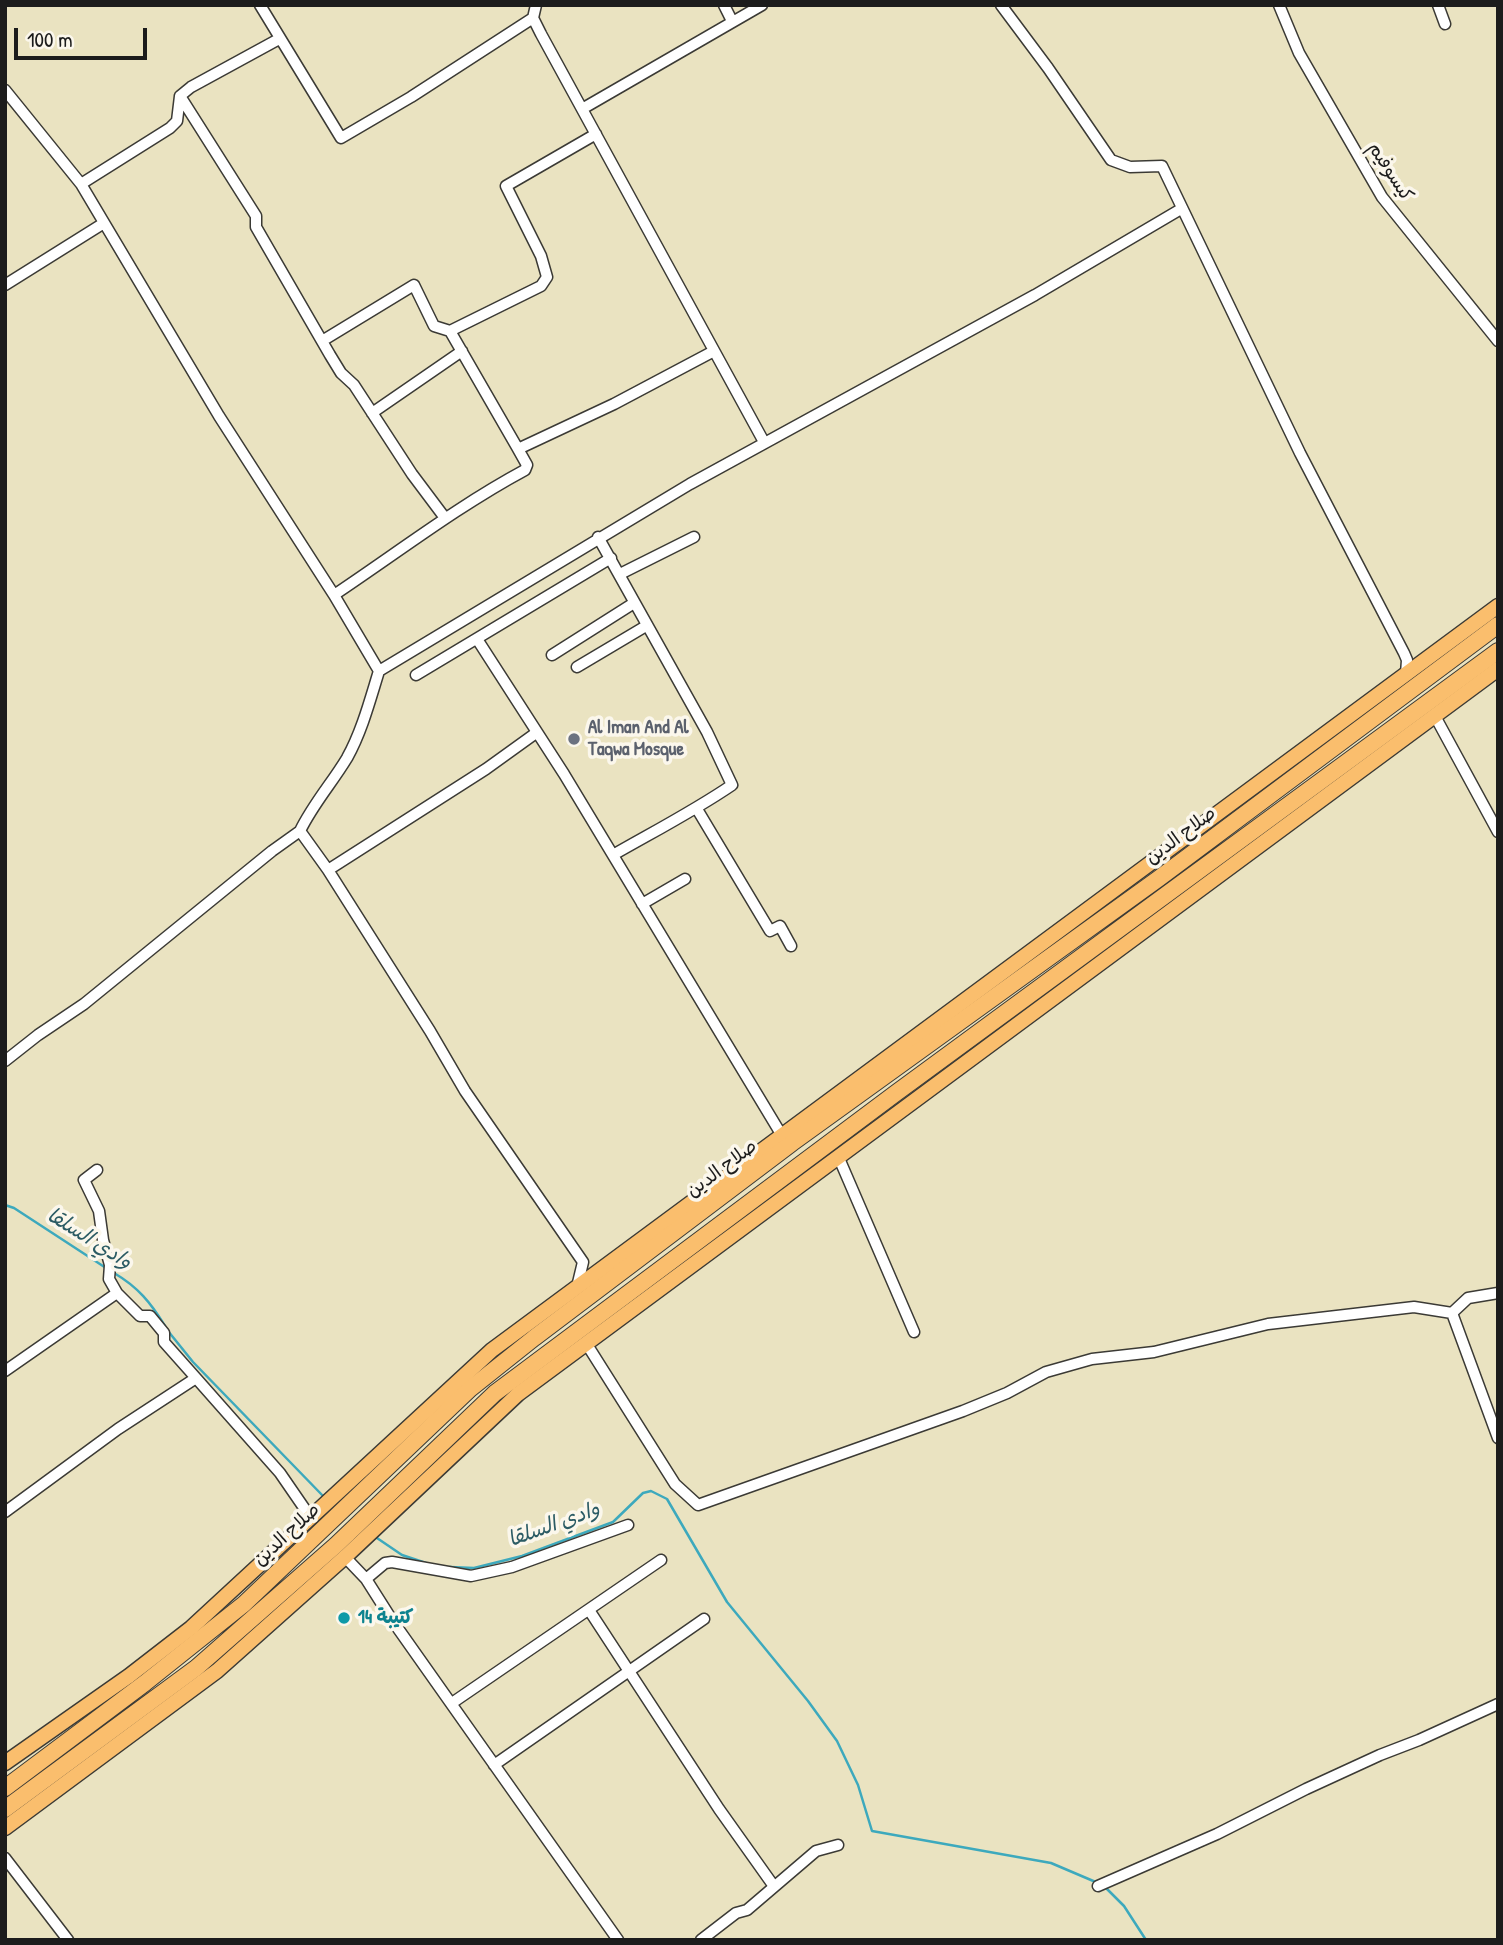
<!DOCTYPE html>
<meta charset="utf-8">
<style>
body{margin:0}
#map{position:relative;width:1503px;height:1945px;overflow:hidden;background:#eae3c1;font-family:"Patrick Hand",sans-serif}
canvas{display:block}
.frame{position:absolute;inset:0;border:7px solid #1c1c1c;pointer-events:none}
.scale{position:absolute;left:14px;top:28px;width:133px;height:32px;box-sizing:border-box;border:4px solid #1c1c1c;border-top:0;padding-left:9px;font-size:21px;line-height:24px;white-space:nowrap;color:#1c1c1c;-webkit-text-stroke:5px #fbf7ec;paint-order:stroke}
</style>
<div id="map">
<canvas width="1503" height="1945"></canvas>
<div class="frame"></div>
<div class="scale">100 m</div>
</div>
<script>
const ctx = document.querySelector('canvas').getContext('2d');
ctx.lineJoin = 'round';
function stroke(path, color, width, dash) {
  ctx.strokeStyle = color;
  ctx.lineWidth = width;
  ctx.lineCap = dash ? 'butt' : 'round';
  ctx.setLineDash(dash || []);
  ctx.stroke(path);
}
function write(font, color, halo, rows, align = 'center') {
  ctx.font = font + ' "Patrick Hand","Playpen Sans Arabic",sans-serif';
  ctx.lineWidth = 7;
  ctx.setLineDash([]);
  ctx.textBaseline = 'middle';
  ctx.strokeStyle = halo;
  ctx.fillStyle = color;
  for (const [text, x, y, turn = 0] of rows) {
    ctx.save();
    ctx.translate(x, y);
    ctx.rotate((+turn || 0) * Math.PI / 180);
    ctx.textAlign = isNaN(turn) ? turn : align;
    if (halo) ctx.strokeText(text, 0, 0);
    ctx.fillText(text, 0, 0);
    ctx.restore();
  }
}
const stream = new Path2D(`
 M5,1205L14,1208L106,1268
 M114,1273C138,1287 151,1303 165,1326
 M168,1331L193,1362L324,1497
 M374,1536L402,1555L426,1563
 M450,1567L474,1568L522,1556L613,1522L643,1493L651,1491L667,1499L727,1602L808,1701L837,1741L858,1785L872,1831L1051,1863L1098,1883
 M1104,1886L1124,1906L1146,1940`);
const minor = new Path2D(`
 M260,5L341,138L411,97L533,18
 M536,5L533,18L541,34L764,442
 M724,5L732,21
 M1001,5L1048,68L1111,160L1130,167L1162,166L1300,453L1404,653L1407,660L1406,674
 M1279,5L1299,53L1382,197L1498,341
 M1438,5L1445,24
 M5,90L81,184L219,416L334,595L379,671C370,700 362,731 347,758C332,783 313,804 300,831L328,870L430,1031L465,1091L583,1262L577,1287
 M180,96L256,216V227L330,355L341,373L354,385L412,474L445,518
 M582,109L762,5
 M81,184L170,128L177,121L180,96L191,87L279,39
 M5,285L104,223
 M450,331L541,286L547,277L541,256L506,186L596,134
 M322,341L414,285L434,326L450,331L518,449
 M372,413L462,351
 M598,537L707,732L732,785C694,811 653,832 613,855
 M620,574L694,537
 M334,595C397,553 458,506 525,470L527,465L518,449L614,404L714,351
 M477,639L564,774L781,1134
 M552,655L634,603
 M577,667L646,626
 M379,671L690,484L1035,295L1181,209
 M416,675L611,558
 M1436,718L1498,832
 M697,809L770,931L780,926L791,946
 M328,870L486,769L536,733
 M642,904L685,879
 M5,1061L38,1035L84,1004L272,851L300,831
 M838,1156L914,1332
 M97,1170L84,1180L99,1211L103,1240L110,1265L109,1279L117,1293L140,1316H150L164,1333V1342L196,1378
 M1498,1293L1468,1298L1452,1313L1498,1438
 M586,1343L675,1484L698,1505L963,1411L1007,1393L1046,1372L1092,1359L1154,1352L1268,1324L1414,1307L1452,1313
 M5,1371L117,1293
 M5,1512L118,1429L196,1378L280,1473L311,1518
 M345,1557L366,1579L392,1620L618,1940
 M366,1579L385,1563L392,1562L471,1576L512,1567L628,1525
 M589,1610L719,1809L773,1885
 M452,1703L661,1560
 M494,1765L704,1619
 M5,1858L68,1940
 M1098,1886L1217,1834L1306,1789L1380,1755L1419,1740L1498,1704
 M701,1940L736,1913L747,1910L816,1851L838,1845`);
const major = new Path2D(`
 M5,1763L129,1676L191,1628L492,1350L1498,606
 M5,1828L217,1671L345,1557L518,1394L1498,669`);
const highway = new Path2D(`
 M5,1788L145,1683L244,1604L470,1389L534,1338L792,1143L1158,879L1498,625
 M5,1809L196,1668L336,1545L495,1393L896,1093L1498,651`);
const markers = [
 [574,739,7,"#6b7280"],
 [344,1618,7,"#0f9aa8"]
];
const streetNames = [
 ["كيسوفيم",1390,172,57],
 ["صلاح الدين",1181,836,-37],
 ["صلاح الدين",722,1169,-37],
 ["صلاح الدين",287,1535,-43]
];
const worshipNames = [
 ["Al Iman And Al",588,728],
 ["Taqwa Mosque",588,750]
];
const cultureNames = [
 ["كتيبة 14",358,1618]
];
const waterNames = [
 ["وادي السلقا",89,1239,32],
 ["وادي السلقا",554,1525,-20]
];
stroke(stream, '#3da9bd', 2.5);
stroke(minor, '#3b3a35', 13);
stroke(major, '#3b3a35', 17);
stroke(highway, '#3b3a35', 18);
stroke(minor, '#fff', 10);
stroke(major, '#fabe6d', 14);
stroke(highway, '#fabe6d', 16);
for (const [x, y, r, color] of markers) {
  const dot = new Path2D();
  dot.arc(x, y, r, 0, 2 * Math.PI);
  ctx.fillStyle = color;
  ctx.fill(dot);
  stroke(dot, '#fbf7ec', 2.5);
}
write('19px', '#1c1c1c', '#fbf7ec', streetNames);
write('bold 19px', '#5b616d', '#fbf7ec', worshipNames, 'left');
write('bold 19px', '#0d838f', '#fbf7ec', cultureNames, 'left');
write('italic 21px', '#2b5b64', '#fbf7ec', waterNames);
</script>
